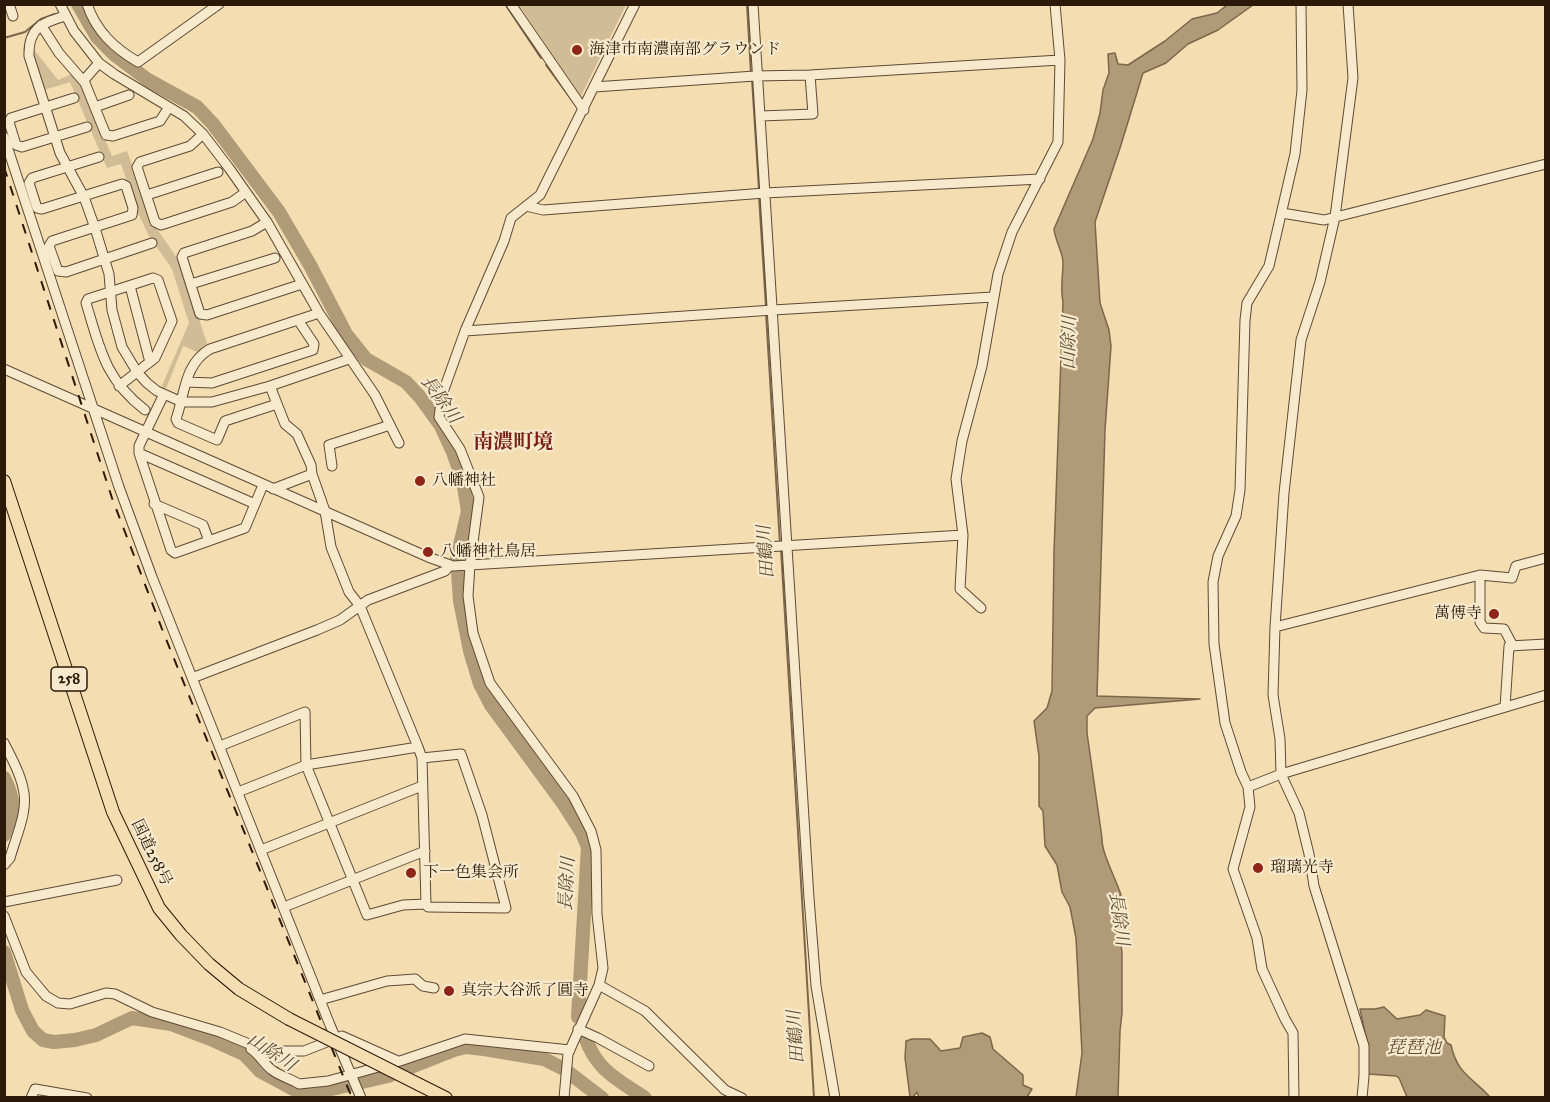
<!DOCTYPE html>
<meta charset="utf-8">
<style>
body{margin:0}
#map{position:relative;width:1550px;height:1102px;overflow:hidden;background:#f3ddb1;font-family:"IM FELL Great Primer",serif}
canvas{display:block}
.frame{position:absolute;inset:0;border:6px solid #2d190a;pointer-events:none}
</style>
<div id="map">
<canvas width="1550" height="1102"></canvas>
<div class="frame"></div>
</div>
<script>
const ctx = document.querySelector('canvas').getContext('2d');
ctx.lineJoin = 'round';
function fillPath(path, color) {
  ctx.fillStyle = color;
  ctx.fill(path, 'evenodd');
}
function stroke(path, color, width, dash) {
  ctx.strokeStyle = color;
  ctx.lineWidth = width;
  ctx.lineCap = dash ? 'butt' : 'round';
  ctx.setLineDash(dash || []);
  ctx.stroke(path);
}
function write(font, color, halo, rows, align = 'center') {
  ctx.font = font + ' "IM FELL Great Primer","Noto Serif JP",serif';
  ctx.lineWidth = 4.5;
  ctx.setLineDash([]);
  ctx.textBaseline = 'middle';
  ctx.strokeStyle = halo;
  ctx.fillStyle = color;
  for (const [text, x, y, turn = 0] of rows) {
    ctx.save();
    ctx.translate(x, y);
    ctx.rotate((+turn || 0) * Math.PI / 180);
    ctx.textAlign = isNaN(turn) ? turn : align;
    if (halo) ctx.strokeText(text, 0, 0);
    ctx.fillText(text, 0, 0);
    ctx.restore();
  }
}
const green = new Path2D(`
 M519,5H626L581,96Z
 M32,47L58,80L72,74L82,84L112,156L127,151L154,225L180,262L208,346L197,352L183,346L165,391L161,388L189,323L172,269L149,236L136,209L121,164L107,168L70,82L44,90L33,56Z`);
const water = new Path2D(`
 M1227,5H1253L1218,30L1188,44L1166,63L1143,73L1120,148L1095,222L1100,303L1109,330L1111,346L1105,430L1097,696L1200,699L1095,708L1087,716V733L1102,838C1101,852 1116,879 1121,895L1116,899L1122,953V1013L1120,1031L1118,1097H1076L1082,1053L1076,938L1070,907L1062,892L1057,865L1045,846L1043,811L1039,806V756L1034,721L1047,708L1052,691L1054,552L1063,302C1060,288 1063,277 1063,262C1063,253 1055,240 1054,229L1093,139L1100,113L1103,90L1109,73L1108,54L1115,53L1118,64L1128,65L1165,41L1192,19L1217,13Z
 M1384,1007L1397,1019L1420,1015L1426,1010L1445,1016L1444,1037L1447,1043L1451,1045C1457,1074 1473,1078 1490,1097H1407L1399,1078L1396,1076L1368,1074V1047L1360,1009H1375Z
 M982,1033L990,1037L993,1049L1023,1075V1085L1032,1089L1027,1097L919,1098L917,1092L913,1097H910L905,1058L906,1041L912,1039H930L941,1051L960,1048L963,1037Z`);
const stream = new Path2D(`
 M505,4L541,58
 M747,4L751,74
 M74,7L79,6
 M4,38L25,32L41,19L55,14
 M546,65L574,103
 M752,79L759,190
 M759,196L766,307
 M766,313L780,544
 M781,549L814,1098`);
const river = new Path2D(`
 M78,4L97,37L115,55L148,80L197,107L213,124L279,212L310,265L346,334L366,359L406,382L420,397L441,426L453,452L463,481L468,511L457,558L460,601L470,651L480,684L491,705L563,803L582,833L588,847L578,1017
 M4,778C16,802 14,810 4,835
 M4,952L22,1010L33,1031L43,1040L54,1042L75,1040L96,1035L132,1018L171,1024L213,1040L244,1054L260,1071L301,1093H314L388,1076L454,1050L466,1047L484,1049L544,1059L564,1069L602,1098
 M585,1037C597,1071 617,1079 645,1098`);
const minor = new Path2D(`
 M9,4L13,16
 M60,4L74,31L99,63L114,74L184,116L203,134L229,168L267,222L319,313L375,395L399,443
 M87,4C96,31 114,48 138,62L219,4
 M511,4L584,110
 M753,4L809,898L816,986L835,1098
 M1348,4L1353,78L1335,217L1320,282L1301,340L1284,493L1275,627L1273,695L1280,739L1281,774L1299,813L1309,854L1314,886L1364,1046V1076L1362,1098
 M65,16C42,23 28,28 29,56L60,153L84,197L95,228L109,274L112,310L122,347L137,372L147,383L157,391L182,402H212L270,386L349,359
 M41,25L59,53L85,83L106,135L113,136L160,121L169,107
 M84,80L99,63
 M594,87L755,76L810,75L1060,60
 M74,98L11,118L9,122L16,145L22,147L87,127
 M95,107L129,95
 M761,116L813,114L810,75
 M203,134L190,146L140,162L137,167L155,222L161,225L232,202L246,192
 M4,137L119,487L152,577L330,1025L361,1098
 M99,157L32,178L29,183L37,208L42,209L122,184L126,186L133,208L132,215L52,241L49,246L58,271L66,272L152,243
 M147,195L218,172
 M526,206L543,210L765,193L1040,179
 M1282,213L1324,220L1546,164
 M267,222L252,231L184,253L182,257L200,314L207,315L302,284
 M191,284L275,258
 M130,286L150,362
 M465,331L773,310L993,297
 M4,369L428,557L453,566L963,535
 M186,382L212,383L313,350L314,344L298,320
 M119,386L155,358L172,321L158,280L153,278L88,299L86,303C100,349 105,379 145,410
 M270,386L285,424L297,434L311,465L312,474L325,511L331,547L349,592L360,606L418,747L422,758L426,904L428,907L506,908L482,815L461,754L422,758
 M164,394L139,446V453L171,550L175,553L245,528L263,485
 M277,404L225,421L217,440L178,423L176,419C185,394 184,364 210,349L319,313
 M139,453L255,504
 M332,466L329,445L390,425
 M273,489L312,474
 M154,504L203,525L209,541
 M1480,575V622L1484,628L1504,629L1513,646
 M981,608L960,589L963,535L956,479L962,441L982,366L998,274L1012,232L1058,142L1060,60L1055,4
 M1275,627L1480,575L1512,578L1516,566L1546,558
 M192,678L317,630L340,620L368,600L445,571L450,565
 M1505,707L1509,646L1546,644
 M4,743C11,757 20,772 23,788C29,810 16,836 10,858L4,865
 M220,746L305,712L306,765L367,915L403,905L426,904
 M1248,787L1281,774L1546,695
 M238,792L306,765L418,747
 M261,850L422,786
 M4,902L117,880
 M284,907L425,851
 M4,916L26,972L46,996L58,1003L70,1004L106,993L115,994L152,1012L220,1032L266,1051H304L342,1036L398,1061
 M599,985L645,1011L725,1090L742,1098
 M320,1000L387,981L415,979L423,986L434,988
 M578,1029L598,1038L649,1066
 M251,1049C260,1055 264,1064 272,1070C280,1076 291,1079 299,1084L328,1081L400,1061L465,1039L570,1050
 M31,1098L35,1089L87,1098
 M564,1098L568,1054L599,985L603,968L597,914L596,850L591,831L573,796L490,683L473,633L468,596L470,565L479,497L460,449L439,417L442,395L465,331L504,241L511,218L540,195L635,4
 M1294,1098L1293,1033L1285,1019L1262,969L1257,938L1233,869L1250,807L1248,787L1241,772L1225,723L1214,644L1213,582L1218,556L1236,516L1240,490L1245,320L1247,303L1269,266L1295,154L1302,90L1301,4`);
const highway = new Path2D(`
 M4,481L113,812L159,908L181,935L209,964L239,989L289,1019
 M420,1085L446,1098`);
const rail = new Path2D(`
 M4,167L112,498L162,629L352,1098`);
const highwayBridge = new Path2D(`
 M289,1019L420,1085`);
const markers = [
 [577,50,6,"#8f2418"],
 [420,481,6,"#8f2418"],
 [428,552,6,"#8f2418"],
 [1494,614,6,"#8f2418"],
 [1258,868,6,"#8f2418"],
 [411,873,6,"#8f2418"],
 [449,991,6,"#8f2418"]
];
const shields = [
 [69,679,36]
];
const shieldNames = [
 ["258",69,679]
];
const poiNames = [
 ["海津市南濃南部グラウンド",589,50],
 ["八幡神社",432,481],
 ["八幡神社鳥居",440,552],
 ["萬傅寺",1482,614,"right"],
 ["瑠璃光寺",1270,868],
 ["下一色集会所",423,873],
 ["真宗大谷派了圓寺",461,991]
];
const streetNames = [
 ["国道258号",151,853,64]
];
const waterNames = [
 ["山除川",1070,343,-89],
 ["長除川",440,400,54],
 ["田鶴川",767,552,-94],
 ["長除川",568,884,-87],
 ["長除川",1118,919,82],
 ["田鶴川",797,1037,-94],
 ["琵琶池",1414,1049],
 ["山除川",271,1053,33]
];
const quarterNames = [
 ["南濃町境",513,443]
];
fillPath(green, '#d1bc95');
fillPath(water, '#b09a78');
stroke(water, '#7c664c', 1.5);
stroke(stream, '#7c664c', 2);
stroke(river, '#b09a78', 14);
stroke(minor, '#5e4a34', 11);
stroke(highway, '#2d190a', 14);
stroke(minor, '#f7e9cc', 9);
stroke(highway, '#f3ddb1', 12);
stroke(rail, '#2d190a', 2, [10, 10]);
stroke(highwayBridge, '#2d190a', 14, []);
stroke(highwayBridge, '#f3ddb1', 12);
for (const [x, y, r, color] of markers) {
  const dot = new Path2D();
  dot.arc(x, y, r, 0, 2 * Math.PI);
  ctx.fillStyle = color;
  ctx.fill(dot);
  stroke(dot, '#f7e9cc', 2);
}
for (const [x, y, w] of shields) {
  const box = new Path2D();
  box.roundRect(x - w / 2, y - 12, w, 24, 4.5);
  ctx.fillStyle = '#f7e9cc';
  ctx.fill(box);
  stroke(box, '#2d190a', 1.5);
}
write('bold 15px', '#2d190a', null, shieldNames);
write('16px', '#2d190a', '#f7e9cc', poiNames, 'left');
write('16px', '#2d190a', '#f7e9cc', streetNames);
write('italic 18px', '#614d36', '#f7e9cc', waterNames);
write('bold 20px', '#7a1f14', '#f7e9cc', quarterNames);
</script>
